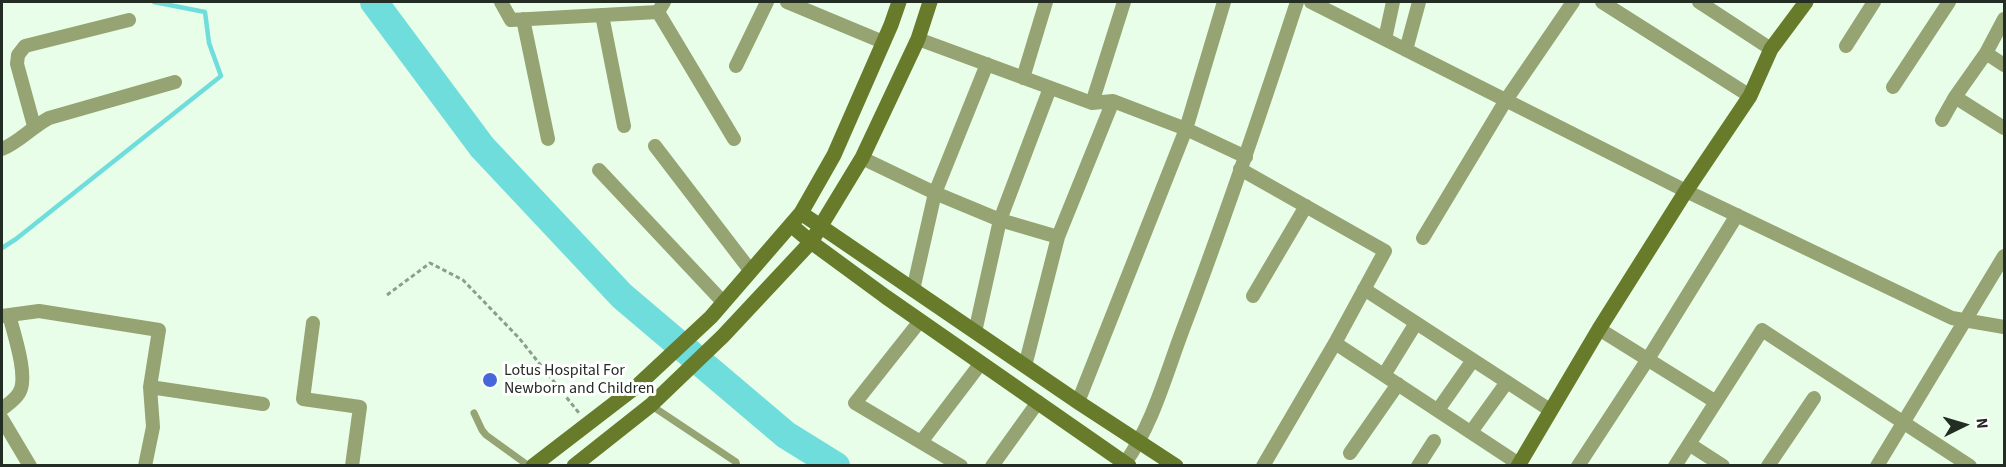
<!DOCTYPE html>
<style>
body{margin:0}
#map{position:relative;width:2006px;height:467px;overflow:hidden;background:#e8fee9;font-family:"Source Sans 3",sans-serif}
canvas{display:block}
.frame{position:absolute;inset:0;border:3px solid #232d24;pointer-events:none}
.north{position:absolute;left:1934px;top:395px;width:60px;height:60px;-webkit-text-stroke:4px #fff;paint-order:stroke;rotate:85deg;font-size:16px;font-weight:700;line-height:24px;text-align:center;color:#232d24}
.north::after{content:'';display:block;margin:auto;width:21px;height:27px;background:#232d24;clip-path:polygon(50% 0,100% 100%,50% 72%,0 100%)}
</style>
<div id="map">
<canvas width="2006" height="467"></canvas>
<div class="frame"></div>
<div class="north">N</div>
</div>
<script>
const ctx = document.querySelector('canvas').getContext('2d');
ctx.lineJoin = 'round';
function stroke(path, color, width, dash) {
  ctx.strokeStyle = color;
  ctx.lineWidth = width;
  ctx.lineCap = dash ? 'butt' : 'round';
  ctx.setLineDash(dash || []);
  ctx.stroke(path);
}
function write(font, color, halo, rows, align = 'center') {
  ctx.font = font + ' "Source Sans 3",sans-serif';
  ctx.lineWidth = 6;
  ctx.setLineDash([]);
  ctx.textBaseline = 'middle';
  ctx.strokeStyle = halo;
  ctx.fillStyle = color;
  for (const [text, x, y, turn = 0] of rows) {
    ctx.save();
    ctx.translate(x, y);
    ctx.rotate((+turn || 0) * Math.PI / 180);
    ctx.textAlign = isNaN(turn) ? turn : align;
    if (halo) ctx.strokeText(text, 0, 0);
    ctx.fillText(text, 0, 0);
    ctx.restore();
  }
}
const stream = new Path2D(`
 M2,248L16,239L221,76L209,43L205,12L154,2`);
const river = new Path2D(`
 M374,2L482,147L622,296L786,435L836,466`);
const path = new Path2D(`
 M387,295L430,263L463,280L519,338L579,413`);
const lane = new Path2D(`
 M652,406L736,462L737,466
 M474,413L482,430L486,435L529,466`);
const street = new Path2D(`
 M501,2L511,20L658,12L664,2
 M787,2L883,42
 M1311,2L1686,191L1952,318L2004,327
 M1602,2L1750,96
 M1699,2L1771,49
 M658,12L734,139
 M602,15L624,126
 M523,19L548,139
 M918,39L1092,103L1113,101L1186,129L1246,157
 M1385,39L1393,2
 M1846,46L1874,2
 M1406,50L1419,2
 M1986,53L2004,65
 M736,66L767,2
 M1023,78L1046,2
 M1893,87L1949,2
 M1955,97L2004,128
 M1092,103L1124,2
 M1942,120L1955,97L1986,53L2004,19
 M34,126L17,64L18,55L25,46L129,20
 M655,146L750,270
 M2,149C18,143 32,127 49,118L175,82
 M862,158L935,193L1000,220L1058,237
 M1240,169L1385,251L1335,343L1263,466
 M599,170L723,302
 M1423,238L1506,100L1573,2
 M1364,289L1550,410
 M913,290L935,193L987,64
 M1253,296L1306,206
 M2,316L39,311L159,330L150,387L153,427L145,466
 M920,321L855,403L961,466
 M313,323L303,399L360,407L352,466
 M1599,329L1716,402
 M975,332L1000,220L1050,88
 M1335,343L1519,464
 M1025,366L1058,237L1113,101
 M1384,375L1416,323
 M150,387L263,404
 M1078,402L1186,129L1224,2
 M2,409C8,404 15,400 19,393C29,378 14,334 9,315
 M1438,410L1473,360
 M2,419L30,466
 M1471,432L1507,382
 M921,442L981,363
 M1689,444L1723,466
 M1350,453L1398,384
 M1125,463C1153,424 1166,374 1183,329C1224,221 1261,112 1297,2
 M992,466L1038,402
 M1418,466L1434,441
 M1578,466L1648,359L1737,215
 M1675,466L1762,330L1970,466
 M1768,466L1814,398
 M1877,466L2004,256`);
const secondary = new Path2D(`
 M801,213L1078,402L1176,466
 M791,225L811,242L886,297L1129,466
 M533,466L637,386L711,317L801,213L834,155L891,25L899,2
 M574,466L651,405L723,336L811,242L862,158L918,39L930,2
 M1518,466L1599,329L1686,191L1750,96L1771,49L1806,2`);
const markers = [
 [490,380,8,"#4667da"]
];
const poiNames = [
 ["Lotus Hospital For",504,371],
 ["Newborn and Children",504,389]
];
stroke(stream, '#6fdddc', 4.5);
stroke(river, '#6fdddc', 28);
stroke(path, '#8d9d8e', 3, [4.5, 3]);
stroke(lane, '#95a472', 7);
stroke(street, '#95a472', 14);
stroke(secondary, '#677b2a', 15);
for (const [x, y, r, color] of markers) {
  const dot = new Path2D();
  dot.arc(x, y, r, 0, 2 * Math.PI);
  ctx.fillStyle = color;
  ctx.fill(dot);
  stroke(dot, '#fff', 2);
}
write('16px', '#232d24', '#fff', poiNames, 'left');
</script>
